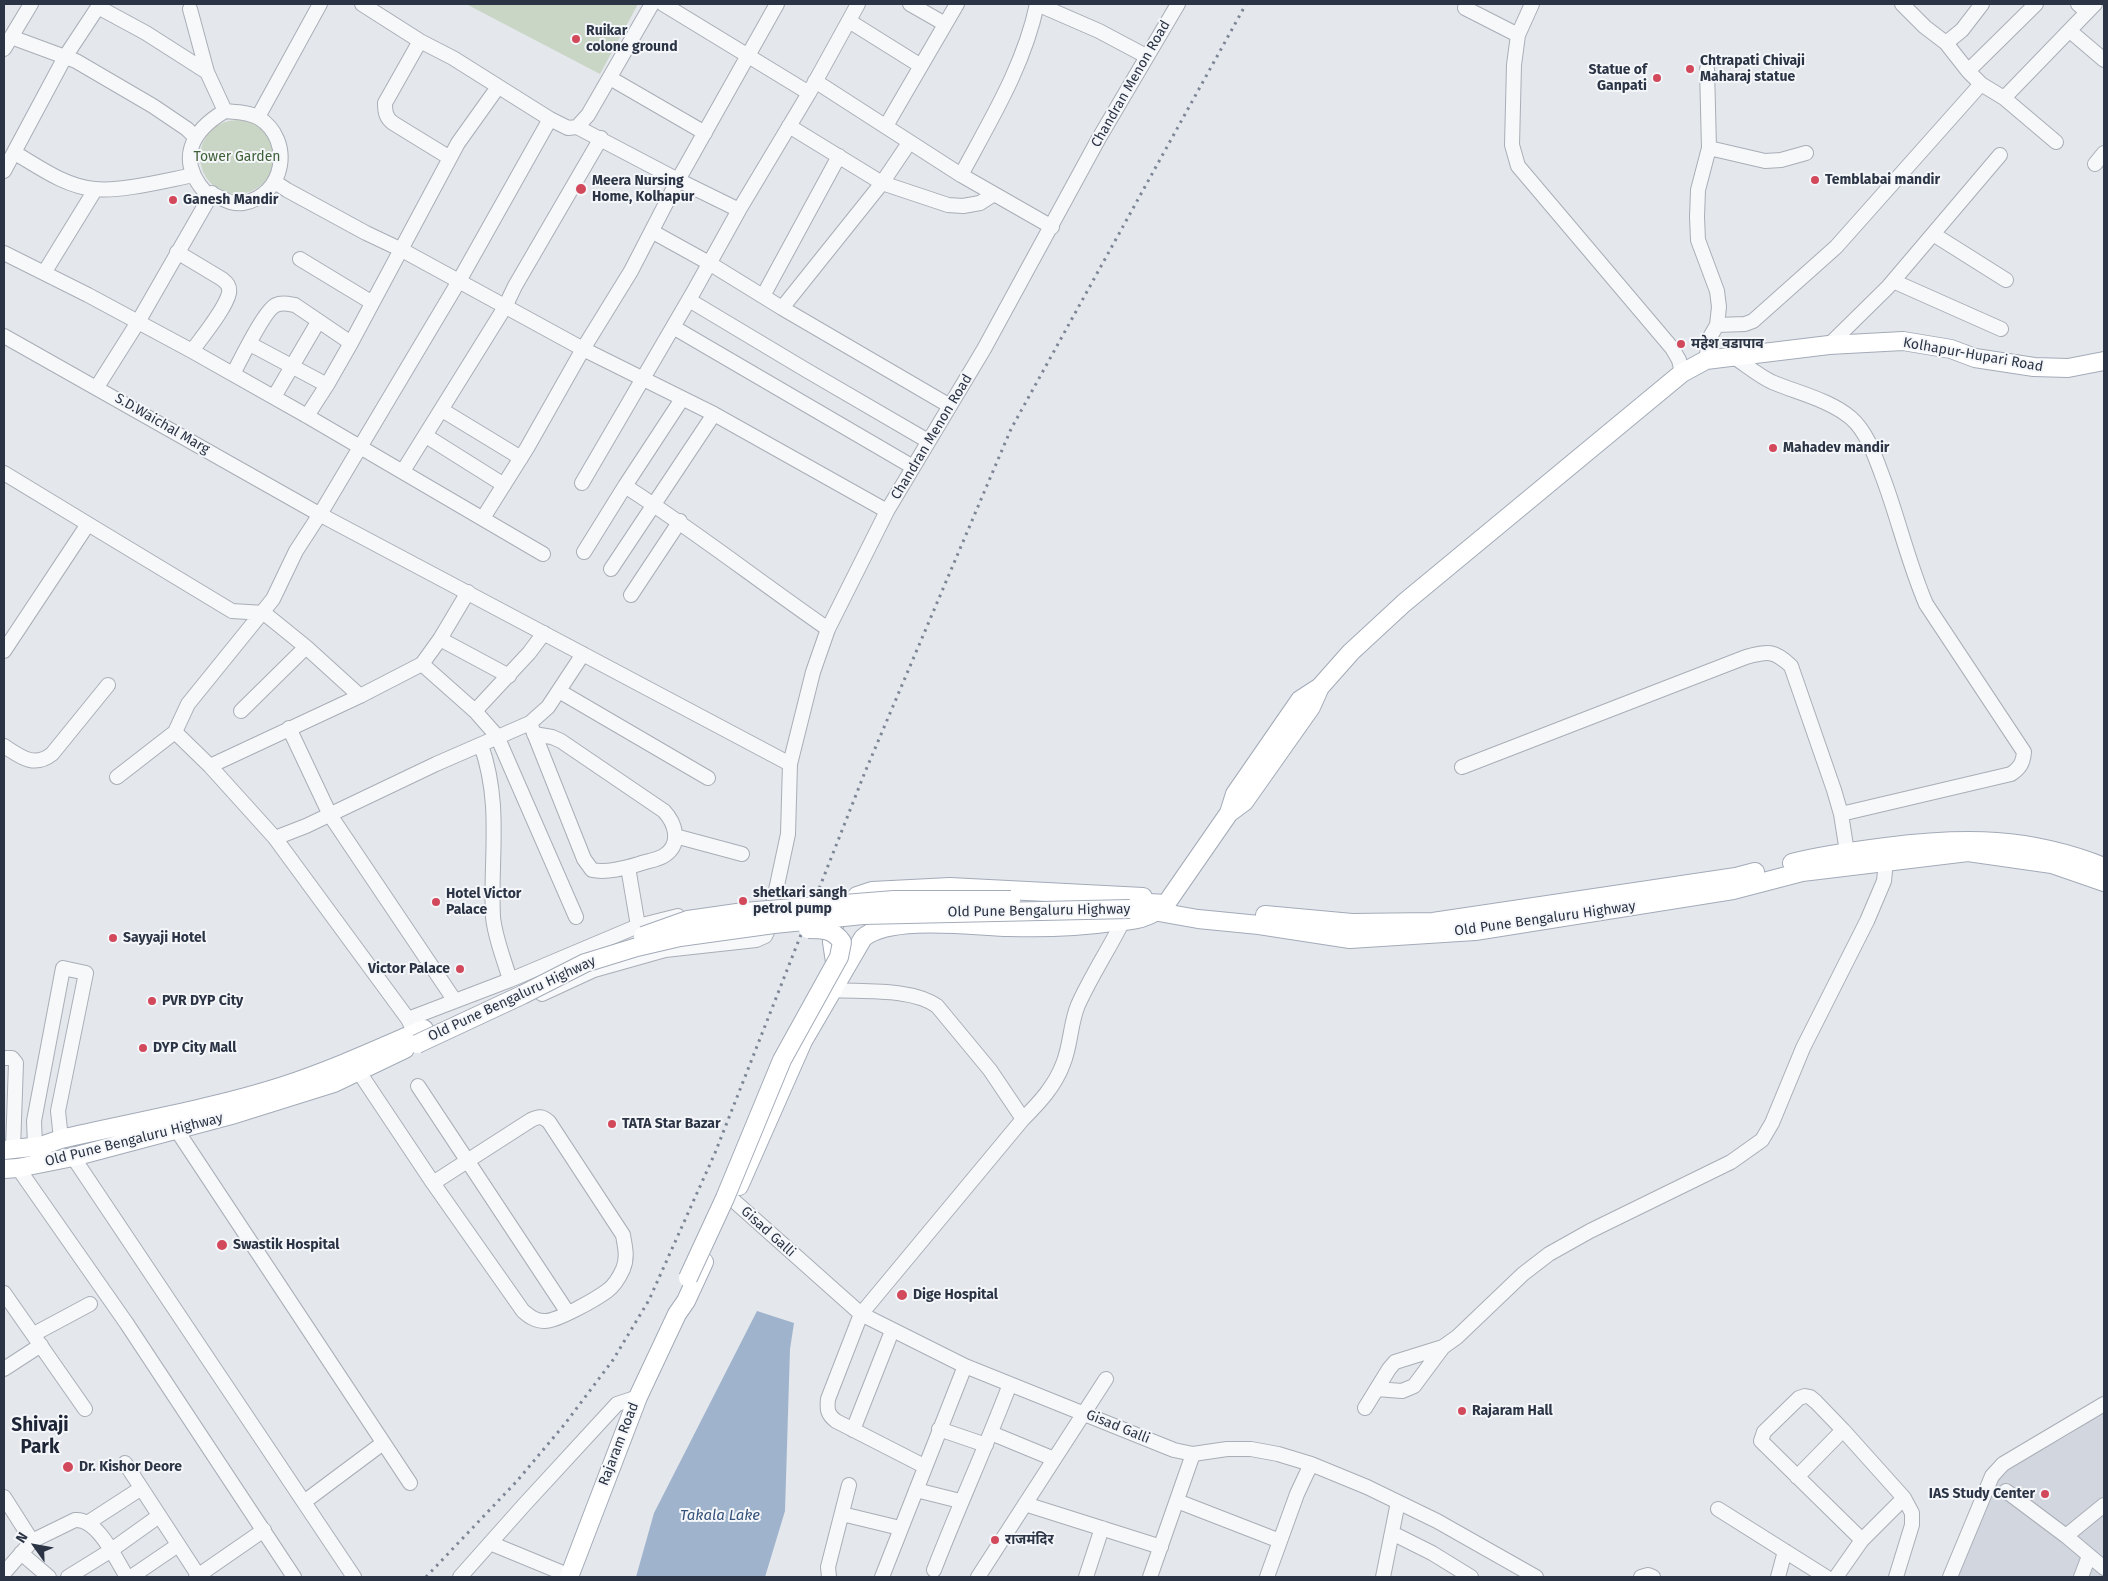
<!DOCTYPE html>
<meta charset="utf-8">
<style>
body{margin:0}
#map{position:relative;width:2108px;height:1581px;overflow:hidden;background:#e4e7ec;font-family:"Fira Sans",sans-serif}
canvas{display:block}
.frame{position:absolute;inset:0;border:5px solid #2b3445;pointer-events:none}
.north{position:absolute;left:10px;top:1521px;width:50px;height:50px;-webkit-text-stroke:4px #f4f6f9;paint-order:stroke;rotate:302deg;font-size:14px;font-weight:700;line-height:20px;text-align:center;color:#2b3445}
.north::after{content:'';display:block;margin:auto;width:18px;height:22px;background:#2b3445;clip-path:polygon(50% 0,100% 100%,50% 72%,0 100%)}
</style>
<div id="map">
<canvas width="2108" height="1581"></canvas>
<div class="frame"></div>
<div class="north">N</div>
</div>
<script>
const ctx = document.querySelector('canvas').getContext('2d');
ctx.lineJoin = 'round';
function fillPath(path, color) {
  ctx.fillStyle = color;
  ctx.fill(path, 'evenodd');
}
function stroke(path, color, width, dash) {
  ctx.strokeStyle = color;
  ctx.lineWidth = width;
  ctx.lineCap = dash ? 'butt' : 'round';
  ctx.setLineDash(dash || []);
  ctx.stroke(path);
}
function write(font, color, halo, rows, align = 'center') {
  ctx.font = font + ' "Fira Sans","Noto Sans Devanagari",sans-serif';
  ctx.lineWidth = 4;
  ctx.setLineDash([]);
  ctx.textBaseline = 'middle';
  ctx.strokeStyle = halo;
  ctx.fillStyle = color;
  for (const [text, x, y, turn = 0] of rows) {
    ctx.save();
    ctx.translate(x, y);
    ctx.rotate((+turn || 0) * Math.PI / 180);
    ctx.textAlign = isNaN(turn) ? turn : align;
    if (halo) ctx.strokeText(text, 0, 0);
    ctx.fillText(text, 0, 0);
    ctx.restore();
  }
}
const built = new Path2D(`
 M2104,1411V1577H1946L1992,1476L2067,1436Z`);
const green = new Path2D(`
 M466,4H638L600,74Z
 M200 157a37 37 0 1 1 74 0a37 37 0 1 1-74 0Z`);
const water = new Path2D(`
 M757,1311L794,1323L790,1349L785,1511L765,1577H636L654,1513Z`);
const minor = new Path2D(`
 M362,4L420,41L453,58L550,119L568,128L577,127L588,115L652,4
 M663,4L809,93
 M910,4L945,24
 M1037,4L1099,31L1146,56
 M1467,4L1465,8L1518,35
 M1532,4L1518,35L1514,65L1512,145L1518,166L1672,348L1679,360L1682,373
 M1902,4L1925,27L1946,43L1968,71L1981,84L2004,98L2056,142
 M2078,4L2087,12
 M98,7L146,33L207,72L225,111
 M190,9L207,72
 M849,21L921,66
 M2070,31L2104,60
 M11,37L76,61L153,106L187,129L195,137
 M420,41L385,103C385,112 386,118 393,123L450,158
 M1946,43L1962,30L1982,4
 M4,49L31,4
 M1968,71L2036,4
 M610,78L705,133
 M815,81L961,175L1052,227
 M2004,98L2095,4
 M225,111C236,112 249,112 259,118C294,140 285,196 243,203C228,205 220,195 206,193C176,160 191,131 225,111Z
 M258,117L320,4
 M789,126L882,183L948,205L963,206L980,203L994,194
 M886,126L957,4
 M577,127L678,180L739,210L694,291L582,483
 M1709,148L1765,161L1781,160L1806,153
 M15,153C39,167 66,187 95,189C121,192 167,180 194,175
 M2095,164L2104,153
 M4,171L65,57L100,4
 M961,175C991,119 1024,66 1037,4
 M275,182L287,190L366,233L402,250L583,349L714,414L887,511
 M739,210L809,93L858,4
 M653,232L709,263L782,308L950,406
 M1933,234L2006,280
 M177,252L222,279C227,283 230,286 229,293C226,308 202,337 192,351
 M4,253L88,295L192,351L307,416L543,554
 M300,259L371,302
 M44,273L95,190
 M1893,281L2001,329
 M763,296L839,156
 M689,300L806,370L928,441
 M782,308L882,183L909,143
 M1717,325L1745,324L1753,321L1836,247L1981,84
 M673,327L913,467
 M4,336L319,514L790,764
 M250,344L327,385
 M1829,345L1888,287L2000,155
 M1734,357C1746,365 1759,376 1772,382C1798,393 1830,400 1851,418C1867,432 1875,456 1882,475C1898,517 1908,562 1926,604L2024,752C2023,763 2020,768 2011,774L1841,814
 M1706,360L1710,337L1717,325L1719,307L1717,291L1698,240L1697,217L1698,190L1709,148L1707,69
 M233,374C240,361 265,309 276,305C282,302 289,304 295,305L351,343
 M97,387L138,322L212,193
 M274,397L318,322
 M682,399L625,486C695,531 760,582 828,629
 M442,410L521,458
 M307,416L327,385L351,343L458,143L498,87
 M426,436L504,485
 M403,471L505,307L515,286L601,138
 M4,473L88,524
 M483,518L527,448L583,349L631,271L678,180L777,4
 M584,552L625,486
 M611,569L714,414
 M631,595L680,521
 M440,639L509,676
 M4,651L88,524L232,611L264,613L306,647L360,696
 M422,664L475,711L497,736L576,917
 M559,691L708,778
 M241,711L306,647
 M475,711L529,653L544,633
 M530,723L584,859L592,870C607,873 625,868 639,864C647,861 658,860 665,855C682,843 675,823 664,811L561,741L552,737L534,734
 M289,728L330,815L455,1001
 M481,745C502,805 490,856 493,917C495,938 504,959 510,980
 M4,746C21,757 34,768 52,754L108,685
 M210,766L360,696L422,664L440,639L468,592
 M1462,767L1746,657C1768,651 1774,650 1791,666L1834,790L1841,814L1847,852
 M117,777L175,732
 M675,836L742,854
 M275,838L306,826L436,764L530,723L548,707L583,654
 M628,867L638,926
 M832,990C864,992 912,988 937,1006L990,1070L1023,1119
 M542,994L594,970L665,950L756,940L765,936L767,932L788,834L790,764L813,672L828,629L887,511L984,349L1099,138L1178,4
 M408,1019L510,980L638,926L678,916
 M415,1033L408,1019L275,838L210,766L175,732L188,704L273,599L296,551L322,511L459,281L550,119
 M4,1058H12L16,1063L13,1149
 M353,1063L433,1183L523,1311C529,1316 535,1321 544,1321C556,1322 596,1299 607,1291C614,1286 619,1278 623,1269C628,1257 625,1247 623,1235L549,1122C542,1116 539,1116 531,1120L433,1183
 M418,1086L568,1313
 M176,1129L410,1483
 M35,1146L34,1121L63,968L86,973L58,1111L61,1139
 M73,1157L354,1577
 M18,1168L127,1324L294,1577
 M733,1200L861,1314L965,1366L1174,1450L1193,1454L1227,1449H1251L1278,1454L1311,1464L1367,1487L1437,1521L1536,1577
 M4,1293L85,1409
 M34,1334L90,1304
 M4,1369L41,1345
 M1377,1389L1402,1391L1414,1386L1443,1347
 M1365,1408L1389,1369L1395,1362L1443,1347L1457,1337L1523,1274L1549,1254L1590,1231L1731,1162L1762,1140L1772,1123L1803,1048L1867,921L1884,881L1886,861
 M939,1429L986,1445
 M853,1430L892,1331
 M991,1433L1054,1459
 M125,1463L198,1575
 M924,1466L836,1421C827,1414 827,1409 828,1399L861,1314L1023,1119C1039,1103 1055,1086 1063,1064C1071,1045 1070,1024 1078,1005C1091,976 1109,949 1123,921
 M1797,1477L1843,1430
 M916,1490L960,1501
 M2006,1491L2066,1536L2104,1568
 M4,1497L32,1541
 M1177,1501L1280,1541
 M304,1502L383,1443
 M1025,1504L1161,1547
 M1718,1509L1826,1577
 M842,1514L900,1528
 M89,1522L140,1489
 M1392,1533L1432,1553L1471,1577
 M2066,1536L2104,1505
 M1862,1540L1761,1441L1764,1432L1799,1398L1805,1396L1810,1397L1816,1402L1843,1430L1904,1498L1912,1513V1525L1896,1577
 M490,1543L570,1576
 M21,1553L49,1577
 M934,1570C958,1508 986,1447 1010,1384
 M4,1573L32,1541L75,1520C98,1518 116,1560 127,1577
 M68,1577L110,1551L159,1516
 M131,1577L178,1545
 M196,1577L264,1530
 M460,1577L524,1505L617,1404L638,1397
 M829,1577L828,1567L849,1485
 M882,1577L965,1366
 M978,1577L1106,1379
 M1086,1577L1102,1528
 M1150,1577L1193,1454
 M1267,1577L1297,1494L1311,1464
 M1383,1577L1398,1502
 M1641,1577L1648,1575L1653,1577
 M1778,1577L1785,1551
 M1836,1577L1862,1540L1904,1498
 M1950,1577L1992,1476L2003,1464L2104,1404
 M2081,1577L2089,1556`);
const major = new Path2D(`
 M1229,813L1244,802L1311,707L1320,687
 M1792,863C1823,855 1854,851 1886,847C1965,837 2029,837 2104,867
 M1130,902L1167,904
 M1153,911L1198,919L1259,925L1350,939L1475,931L1733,890L1802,872L1968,852L2052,864L2104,882
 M1164,912L1166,904L1229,813L1235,794L1300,700L1320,687L1351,652L1404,603L1682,373L1706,360L1722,358L1829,345L1903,341L1951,349L1975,358L2034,367L2068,368L2104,361
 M1265,915L1352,923L1433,922L1736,877L1755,872
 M836,969L832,942L834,924L857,896L872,891L950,887L1143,897
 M4,1150L41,1146L61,1139C135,1122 211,1109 283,1086C332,1070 378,1049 424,1029
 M4,1169L18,1168L73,1157L235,1114L334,1083L405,1049
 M739,1186L803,1041L863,938C890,915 973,926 1009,927C1044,928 1078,927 1112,922C1127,921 1143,920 1156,911
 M569,1577L638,1397L677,1314L686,1301L704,1262`);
const rail = new Path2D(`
 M426,1577L517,1481L564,1425L613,1360L649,1300L715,1153L865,772L1011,429L1246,4`);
const majorBridge = new Path2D(`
 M643,936L688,920L744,912L894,900H1011
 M417,1044L522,995L585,963L637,947L680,937L774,924L863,915L1130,909
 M688,1278L725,1198L782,1060L839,957L842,942C833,929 823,929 808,929`);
const markers = [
 [576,39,5,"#d1495b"],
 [1690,69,5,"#d1495b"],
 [1657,78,5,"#d1495b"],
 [1815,180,5,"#d1495b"],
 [581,189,6,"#d1495b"],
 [173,200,5,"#d1495b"],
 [1681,344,5,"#d1495b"],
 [1773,448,5,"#d1495b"],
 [743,901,5,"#d1495b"],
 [436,902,5,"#d1495b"],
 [113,938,5,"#d1495b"],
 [460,969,5,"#d1495b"],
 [152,1001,5,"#d1495b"],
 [143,1048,5,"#d1495b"],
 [612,1124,5,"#d1495b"],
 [222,1245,6,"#d1495b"],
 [902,1295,6,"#d1495b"],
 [1462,1411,5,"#d1495b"],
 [68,1467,6,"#d1495b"],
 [2045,1494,5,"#d1495b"],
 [995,1540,5,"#d1495b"]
];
const poiNames = [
 ["Ruikar",586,31],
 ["colone ground",586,47],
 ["Chtrapati Chivaji",1700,61],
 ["Maharaj statue",1700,77],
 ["Statue of",1647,70,"right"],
 ["Ganpati",1647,86,"right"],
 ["Temblabai mandir",1825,180],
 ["Meera Nursing",592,181],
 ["Home, Kolhapur",592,197],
 ["Ganesh Mandir",183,200],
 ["महेश वडापाव",1691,344],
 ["Mahadev mandir",1783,448],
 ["shetkari sangh",753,893],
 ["petrol pump",753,909],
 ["Hotel Victor",446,894],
 ["Palace",446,910],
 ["Sayyaji Hotel",123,938],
 ["Victor Palace",450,969,"right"],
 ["PVR DYP City",162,1001],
 ["DYP City Mall",153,1048],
 ["TATA Star Bazar",622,1124],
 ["Swastik Hospital",233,1245],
 ["Dige Hospital",913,1295],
 ["Rajaram Hall",1472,1411],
 ["Dr. Kishor Deore",79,1467],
 ["IAS Study Center",2035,1494,"right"],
 ["राजमंदिर",1005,1540]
];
const streetNames = [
 ["Chandran Menon Road",1131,84,-60],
 ["Kolhapur-Hupari Road",1973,355,10],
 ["S.D.Waichal Marg",162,424,30],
 ["Chandran Menon Road",932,437,-59],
 ["Old Pune Bengaluru Highway",1039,911,-1],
 ["Old Pune Bengaluru Highway",1545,919,-8],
 ["Old Pune Bengaluru Highway",512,999,-25],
 ["Old Pune Bengaluru Highway",134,1140,-14],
 ["Gisad Galli",768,1232,42],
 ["Gisad Galli",1118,1427,22],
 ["Rajaram Road",619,1444,-69]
];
const parkNames = [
 ["Tower Garden",237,157]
];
const waterNames = [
 ["Takala Lake",720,1516]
];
const districtNames = [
 ["Shivaji",40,1426],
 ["Park",40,1448]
];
fillPath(built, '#d2d6de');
fillPath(green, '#c9d6c5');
fillPath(water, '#9fb4cc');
stroke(minor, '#a9aeb7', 16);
stroke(major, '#a3abb8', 20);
stroke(minor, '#f7f8fa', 14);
stroke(major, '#fff', 18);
stroke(rail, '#7d8696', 3, [2.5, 5]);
stroke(majorBridge, '#a3abb8', 20, []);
stroke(majorBridge, '#fff', 18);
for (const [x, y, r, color] of markers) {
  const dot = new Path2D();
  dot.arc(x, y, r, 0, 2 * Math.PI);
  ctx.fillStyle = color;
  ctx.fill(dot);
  stroke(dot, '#f4f6f9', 2);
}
write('bold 14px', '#2b3445', '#f4f6f9', poiNames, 'left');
write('14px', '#2b3445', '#f4f6f9', streetNames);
write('14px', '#3f6138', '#f4f6f9', parkNames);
write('italic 15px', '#34527a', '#f4f6f9', waterNames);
write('bold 19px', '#1d2536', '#f4f6f9', districtNames);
</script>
